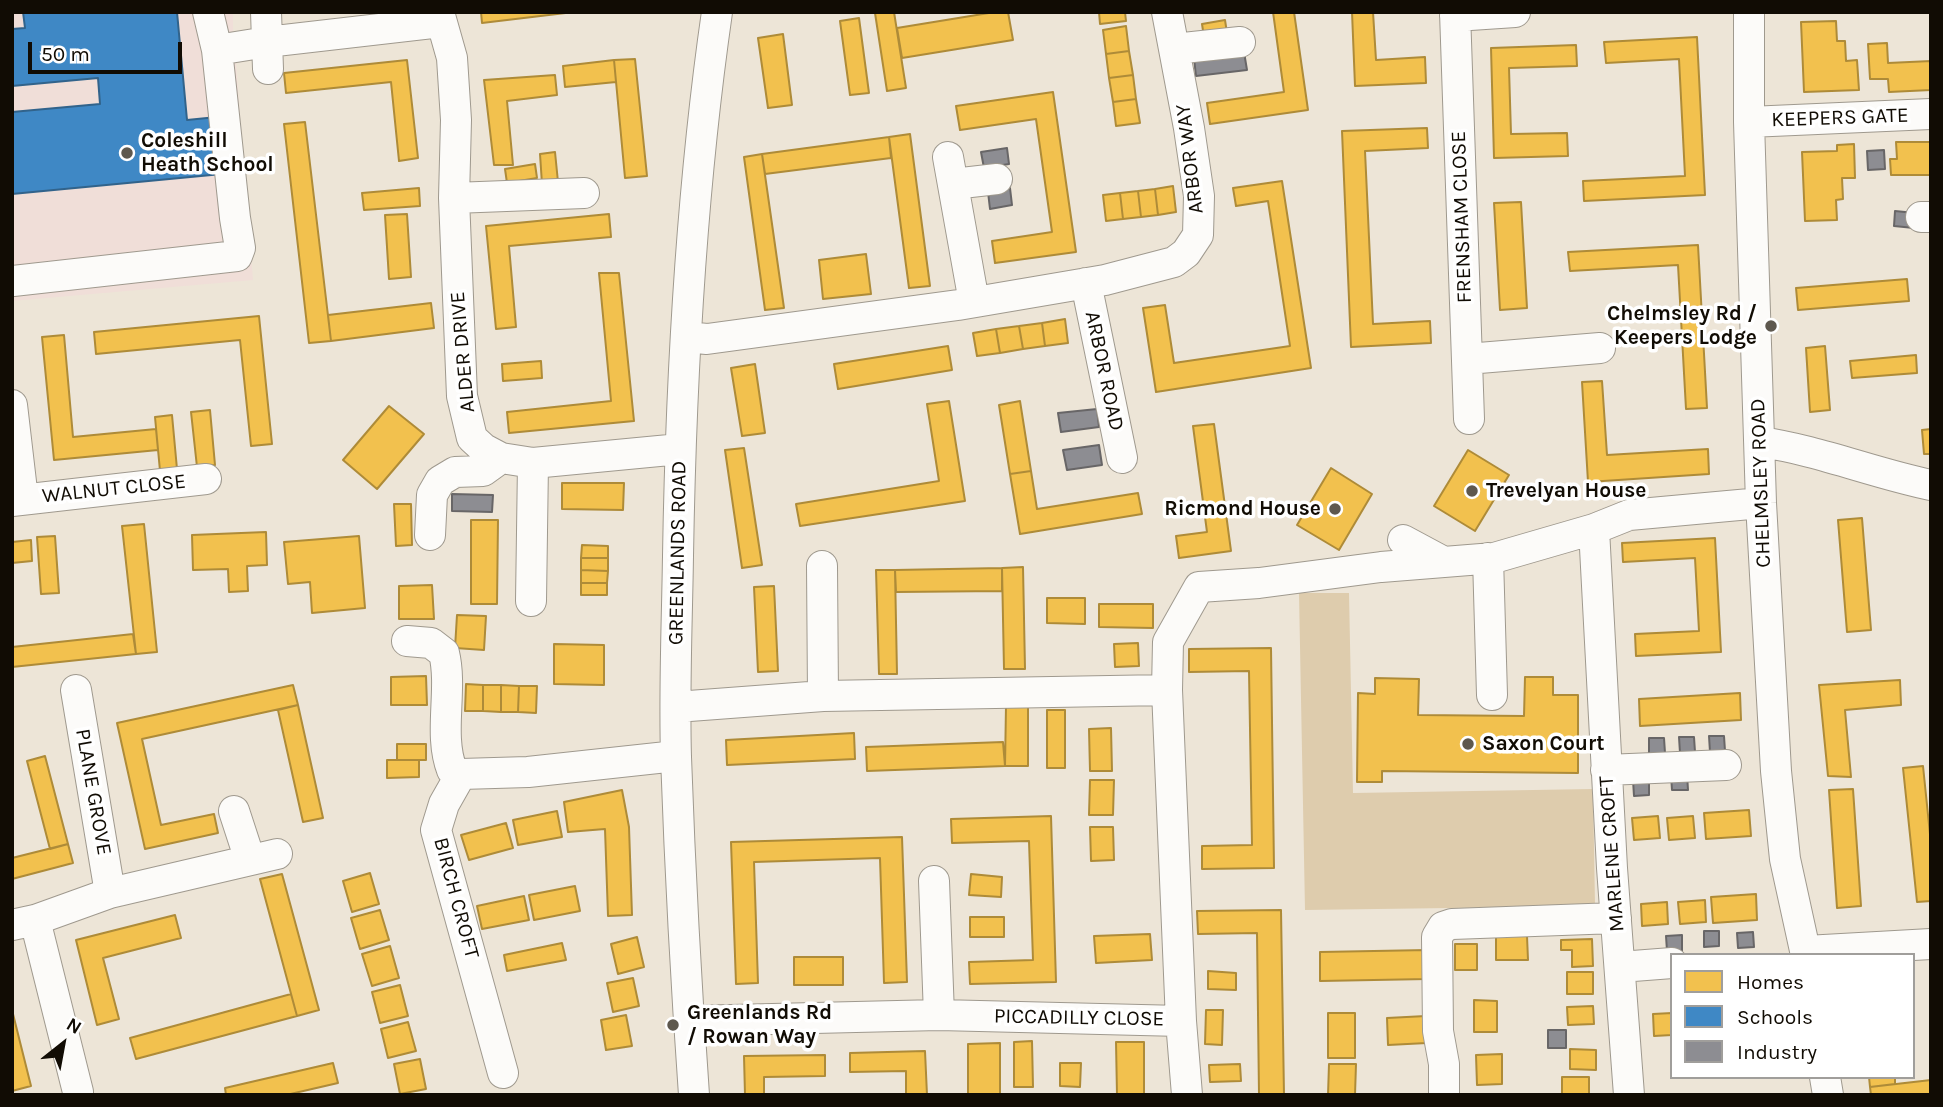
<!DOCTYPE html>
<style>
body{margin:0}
#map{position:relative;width:1943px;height:1107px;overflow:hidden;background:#ede5d7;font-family:Karla,sans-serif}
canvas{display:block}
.frame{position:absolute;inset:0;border:14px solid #110c04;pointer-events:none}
.legend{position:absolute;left:1670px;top:953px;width:245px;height:126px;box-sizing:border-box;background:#fff;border:2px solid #a09e9b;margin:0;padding:9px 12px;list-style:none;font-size:21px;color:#110c04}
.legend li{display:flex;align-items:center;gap:14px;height:35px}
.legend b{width:35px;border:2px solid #a09e9b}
.north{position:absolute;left:28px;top:1009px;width:70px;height:70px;-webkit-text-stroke:5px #fff;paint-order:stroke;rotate:31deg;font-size:19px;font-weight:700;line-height:28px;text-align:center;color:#110c04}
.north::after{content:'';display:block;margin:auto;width:24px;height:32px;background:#110c04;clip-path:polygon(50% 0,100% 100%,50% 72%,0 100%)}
.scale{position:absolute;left:28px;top:42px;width:154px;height:32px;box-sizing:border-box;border:4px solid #110c04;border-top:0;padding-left:9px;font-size:21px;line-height:24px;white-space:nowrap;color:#110c04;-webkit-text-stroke:5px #fff;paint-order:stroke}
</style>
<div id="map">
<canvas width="1943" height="1107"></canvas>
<div class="frame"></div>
<ul class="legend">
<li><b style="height:19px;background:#f2c14e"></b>Homes</li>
<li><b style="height:19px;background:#3f88c5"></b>Schools</li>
<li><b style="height:19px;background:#8d8d92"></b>Industry</li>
</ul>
<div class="north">N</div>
<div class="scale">50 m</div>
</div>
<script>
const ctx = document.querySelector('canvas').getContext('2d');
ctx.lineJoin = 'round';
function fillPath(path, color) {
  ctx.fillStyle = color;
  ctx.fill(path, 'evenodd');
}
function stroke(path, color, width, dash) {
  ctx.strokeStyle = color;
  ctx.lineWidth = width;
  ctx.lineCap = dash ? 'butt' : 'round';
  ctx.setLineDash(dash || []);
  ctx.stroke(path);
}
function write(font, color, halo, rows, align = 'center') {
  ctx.font = font + ' Karla,sans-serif';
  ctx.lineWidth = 7;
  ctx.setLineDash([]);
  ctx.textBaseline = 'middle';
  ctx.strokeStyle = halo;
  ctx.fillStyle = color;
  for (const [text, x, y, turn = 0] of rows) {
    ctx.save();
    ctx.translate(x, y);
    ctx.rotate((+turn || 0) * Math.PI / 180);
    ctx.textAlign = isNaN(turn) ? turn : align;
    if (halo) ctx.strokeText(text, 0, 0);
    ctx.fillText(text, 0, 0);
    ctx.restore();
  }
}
const education = new Path2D(`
 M12,12H233V27L253,280L12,301Z`);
const green = new Path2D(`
 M1299,593H1349L1353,793L1593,789L1595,906L1305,910Z`);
const homes = new Path2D(`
 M481,12H574L482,23Z
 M894,12L906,88L887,91L875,13Z
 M995,12H1008L1013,40L902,58L897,28Z
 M1099,12H1125L1126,21L1100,24Z
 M1273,12H1294L1308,110L1210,124L1207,103L1284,92Z
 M1352,12H1373L1376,60L1425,57L1426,83L1355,86Z
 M859,18L869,93L850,95L840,21Z
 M1225,20L1227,33L1204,37L1202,24Z
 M1836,21L1837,41H1845L1846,61L1857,60L1859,90L1804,92L1801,22Z
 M1126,26L1129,51L1106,54L1103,30Z
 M783,34L792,105L768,108L758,38Z
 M1697,37L1705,195L1584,201L1583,181L1685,176L1679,59L1606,63L1604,42Z
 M1887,43L1888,63L1931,61V90L1889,92L1888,79H1870L1868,44Z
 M1576,45L1577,66L1509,68L1511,134L1567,133L1568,156L1494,158L1491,48Z
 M1129,51L1133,75L1109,78L1106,54Z
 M635,59L647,176L625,178L614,60Z
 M407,60L418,158L399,161L391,82L286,93L284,73Z
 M614,60L616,82L565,87L563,66Z
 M555,75L557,95L507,101L513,165H494L484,80Z
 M1133,75L1136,99L1113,102L1109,78Z
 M1053,92L1076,252L995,263L992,241L1052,232L1036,119L960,130L956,106Z
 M1136,99L1140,123L1116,126L1113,102Z
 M305,122L331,341L309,343L284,124Z
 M1427,128L1428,148L1365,151L1373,324L1430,321L1431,343L1351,347L1342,131Z
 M910,134L930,286L909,288L889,137Z
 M889,137L891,158L765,174L762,154Z
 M1896,142H1931V175H1891L1890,159H1897Z
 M1854,144L1855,178H1842L1843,199L1836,200L1837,220L1805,221L1802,152L1837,151V145Z
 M555,152L558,182L542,184L540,154Z
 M762,154L784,308L765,310L744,157Z
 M535,164L537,178L507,183L505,169Z
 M1282,181L1311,368L1156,392L1143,308L1165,305L1174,363L1290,346L1268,201L1236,206L1233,188Z
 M1173,186L1176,212L1158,215L1155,189Z
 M419,188L420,206L364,210L362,193Z
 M1155,189L1158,215L1141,217L1138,191Z
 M1138,191L1141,217L1123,219L1120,193Z
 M1120,193L1123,219L1106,221L1103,195Z
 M1521,202L1527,308L1500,310L1494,203Z
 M407,214L411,277L389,279L385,215Z
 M609,214L611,237L509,246L516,327L496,329L486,226Z
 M1698,245L1707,408L1686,409L1678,265L1570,271L1568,252Z
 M866,254L871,294L823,299L819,260Z
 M599,273H619L634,421L509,433L507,412L611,401Z
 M1907,279L1909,301L1798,310L1796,288Z
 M431,303L434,328L331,341L328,315Z
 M259,316L272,444L251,446L240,340L96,354L94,332Z
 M1065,319L1068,343L1045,346L1042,323Z
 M1042,323L1045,346L1023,349L1019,326Z
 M1019,326L1023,349L1000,353L996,329Z
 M996,329L1000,353L977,356L973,333Z
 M64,335L73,437L156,429L158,450L54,460L42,337Z
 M948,346L952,370L838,389L834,364Z
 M1825,346L1830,410L1810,412L1806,348Z
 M1916,355L1917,373L1852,378L1850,361Z
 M541,361L542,378L503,381L502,364Z
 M755,364L765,433L742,436L731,368Z
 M1602,381L1607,455L1708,449L1709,474L1588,482L1582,382Z
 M949,401L965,501L800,526L796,504L939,481L927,404Z
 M1020,401L1031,471L1010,474L999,405Z
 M389,406L424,434L377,489L343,460Z
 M210,410L215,465L197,467L191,412Z
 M172,415L177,469L160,471L155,417Z
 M1214,424L1231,551L1179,558L1176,536L1207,532L1193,426Z
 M1931,429V454H1924L1922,430Z
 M744,448L762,565L742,568L725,450Z
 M1468,450L1509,475L1475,531L1434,506Z
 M1331,468L1372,494L1339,550L1297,525Z
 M1031,471L1037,509L1138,493L1142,514L1020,534L1010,474Z
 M562,483H624L623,510L562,509Z
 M394,504H411L412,545L396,546Z
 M1862,518L1871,630L1847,632L1838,520Z
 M471,520H498L497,604H471Z
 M144,524L157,652L136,654L122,526Z
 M266,532L267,565L247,566L248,591L229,592L228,569L193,570L192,535Z
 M55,536L59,593L41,594L37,537Z
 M359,536L365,608L312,613L310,582L288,584L284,542Z
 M1715,538L1721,652L1636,656L1635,634L1699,631L1695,558L1623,562L1622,543Z
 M31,540L32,561L12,563V542Z
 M582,545L608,546V558H581Z
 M581,558H608V571L581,570Z
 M1023,567L1025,669H1004L1002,568Z
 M1002,568V591L896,592L895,570Z
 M581,570L608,571L607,583H581Z
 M876,570H895L897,674H879Z
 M581,583H607V595H581Z
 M432,585L434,619H399V586Z
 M774,586L778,671L758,672L754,587Z
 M1047,598H1085V624L1047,623Z
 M1099,604H1153V628L1099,627Z
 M457,615L486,616L484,650L455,648Z
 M133,634L136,654L12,667V647Z
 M1138,643L1139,666L1115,667L1114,644Z
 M554,644L604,645V685L554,684Z
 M1271,648L1274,868L1202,869V846L1252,845L1249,671L1189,672V649Z
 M426,676L427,705H391V677Z
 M1525,677H1553V695H1578V773L1382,771V782H1357L1358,693L1375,694V678L1419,679L1418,715L1524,716Z
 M1900,680L1901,705L1845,710L1851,777L1828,776L1819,685Z
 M466,684L483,685V711H465Z
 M293,685L298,705L142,739L161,825L214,814L218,833L145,849L117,723Z
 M483,685H501V712L483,711Z
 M501,685L519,686L518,712H501Z
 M519,686H537L536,713L518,712Z
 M1740,693L1741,720L1640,726L1639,699Z
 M298,705L323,818L303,822L278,710Z
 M1006,706H1028V766H1005Z
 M1047,710H1065V768H1047Z
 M1111,728L1112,771H1090L1089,729Z
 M854,733L855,759L727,765L726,740Z
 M1003,742L1005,766L867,771L866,747Z
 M397,744H426V760H397Z
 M45,756L68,844L50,849L27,761Z
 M387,760H419V777L387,778Z
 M1923,766L1931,844V901L1917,902L1903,768Z
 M1090,780H1114L1113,815H1089Z
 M1853,789L1861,906L1837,908L1829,790Z
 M622,790L629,827L632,915L608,916L605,829L568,832L564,802Z
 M1749,810L1751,836L1706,839L1704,813Z
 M557,811L562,837L518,845L513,820Z
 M1051,816L1056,982L970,984L969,962L1033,960L1029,841L952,843L951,819Z
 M1658,816L1660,838L1634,840L1632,818Z
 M1693,816L1695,838L1669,840L1667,818Z
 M506,823L513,848L469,860L461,835Z
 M1090,827H1113L1114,860L1091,861Z
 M902,837L907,982L884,983L880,858L754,862L758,983L736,984L731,842Z
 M68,844L73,863L12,879V858Z
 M370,873L379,904L352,912L343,881Z
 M282,874L319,1010L297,1016L260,879Z
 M971,874L1002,877L1001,897L969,895Z
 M575,886L580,911L534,920L529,895Z
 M1756,894L1757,920L1713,923L1711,897Z
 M524,896L529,920L482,929L477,906Z
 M1705,900L1706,922L1680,924L1678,902Z
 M1667,902L1668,924L1642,926L1641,904Z
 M380,910L389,940L360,949L351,918Z
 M1281,910L1284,1095H1259L1257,933L1198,934L1197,911Z
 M175,915L181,938L103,958L119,1019L97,1025L76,940Z
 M970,917H1004V937H970Z
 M1150,934L1152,960L1096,963L1094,936Z
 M1496,936H1527L1528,960H1496Z
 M637,937L644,967L618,974L611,944Z
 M1592,939L1593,966L1572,967V950H1561V940Z
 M562,943L566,960L507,971L504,955Z
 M1455,944H1477V970H1455Z
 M390,946L399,978L372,986L362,954Z
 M1428,950V979L1320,981V952Z
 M794,957H843V985H794Z
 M1208,971L1236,973V990L1208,989Z
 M1567,972H1593V994H1567Z
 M633,978L639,1006L613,1012L607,983Z
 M400,985L408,1016L380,1023L372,992Z
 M291,994L297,1016L136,1059L130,1038Z
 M1474,1000L1497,1001V1032H1474Z
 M1593,1006L1594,1024L1568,1025L1567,1007Z
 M12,1010L31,1086L12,1091Z
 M1206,1010H1223L1222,1045L1205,1044Z
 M1328,1013H1355V1058H1328Z
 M1672,1013V1035L1654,1036L1653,1014Z
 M626,1015L632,1046L606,1050L601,1020Z
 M1426,1016L1427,1043L1388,1045L1387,1018Z
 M408,1022L416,1051L388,1058L381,1029Z
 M1032,1041L1033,1087H1014V1042Z
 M1116,1042H1144V1095H1117Z
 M1000,1043V1095H968V1044Z
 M1570,1049L1596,1050V1070L1570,1069Z
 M925,1051L927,1095H906V1071L850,1072V1053Z
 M1502,1054V1084L1477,1085L1476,1055Z
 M825,1055V1076L764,1077V1095H745L744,1056Z
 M420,1059L426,1089L400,1094L394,1064Z
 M333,1063L338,1083L286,1095H226L225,1088Z
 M1060,1063H1081L1080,1087L1060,1086Z
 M1240,1064L1241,1081L1210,1082L1209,1065Z
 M1329,1064H1356L1355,1095H1328Z
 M1562,1077H1589V1095H1562Z
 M1869,1077H1895V1084L1870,1087Z
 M1931,1080V1095H1871L1870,1087Z`);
const schools = new Path2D(`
 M23,12H177L187,120L217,117L222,174L12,194V112L100,104L98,78L12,86V29L25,28Z`);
const industry = new Path2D(`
 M1244,52L1247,70L1196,76L1194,58Z
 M1007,148L1009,164L984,168L981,152Z
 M1884,150L1885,169L1868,170L1867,151Z
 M1010,188L1012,205L990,209L988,192Z
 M1895,211L1915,213L1914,228L1894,226Z
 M1097,409L1099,427L1061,432L1058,413Z
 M1099,445L1102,465L1067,470L1063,450Z
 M452,494L493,495L492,512L452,511Z
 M1709,736H1724L1725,751L1710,752Z
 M1679,737H1694L1695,752L1680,753Z
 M1649,738H1664L1665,753L1649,754Z
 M1687,774L1688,790H1672L1671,775Z
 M1649,779V795L1634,796L1633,780Z
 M1704,931H1719V946L1704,947Z
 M1753,932L1754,947L1738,948L1737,933Z
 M1682,935V951H1667L1666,936Z
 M1548,1030H1566V1048H1548Z`);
const minor = new Path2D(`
 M208,12L217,50L267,42L441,22
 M266,12L268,69
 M439,12L452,58L456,120L454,198L462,396L472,438L484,449L501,458L533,463L680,449
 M1455,12L1469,419
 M1749,12V122L1761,503L1776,771L1785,859L1806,955
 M1455,16L1515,12
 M1174,49L1240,42
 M1749,122L1931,114
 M948,157L974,302
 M953,184L997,179
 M454,198L584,193
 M1921,217H1931
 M13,281L237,256L240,248L235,218L217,50
 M1086,283L1122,458
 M686,337L707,339L958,305L1105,280L1174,262L1186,253L1198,235L1199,196L1189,128L1167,12
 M1467,359L1600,348
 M12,405L23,499
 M1760,442C1818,450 1873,473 1931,485
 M12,501L206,479
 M1594,529L1612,868L1629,1095
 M430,535L432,495L440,481L455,472L483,471L501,458
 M1403,540L1444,562
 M1488,558L1492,695
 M822,566L823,696
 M531,601L533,463
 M407,641L431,643L444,653C453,690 438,734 452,770L461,774
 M76,690L110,893
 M676,707L823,696L1167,690
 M1606,770L1726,765
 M234,811L250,860
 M934,881L939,1015
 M35,920L78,1092
 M12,925L35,920L110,893L277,854
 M1806,951L1931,944
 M1620,967L1672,963
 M689,1021L939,1015L1181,1021L1167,690L1168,642L1199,587L1259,583L1381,567L1494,558L1594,529L1629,515L1761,503
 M1181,1021L1187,1095
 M503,1073L436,830L444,804L461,774L528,772L676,756
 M1825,1077L1828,1095
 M694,1095C686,983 680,870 676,757C674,690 677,623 678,556C681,374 691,192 717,12
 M1444,1095V1064L1438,1031L1437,937L1443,927L1452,924L1616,918`);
const markers = [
 [127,153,7,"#5e584e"],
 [1771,326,7,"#5e584e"],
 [1472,491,7,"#5e584e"],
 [1335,509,7,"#5e584e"],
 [1468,744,7,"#5e584e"],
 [673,1025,7,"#5e584e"]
];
const streetNames = [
 ["KEEPERS GATE",1840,118,-2],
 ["ARBOR WAY",1190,159,-97],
 ["FRENSHAM CLOSE",1462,217,-92],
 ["ALDER DRIVE",463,352,-95],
 ["ARBOR ROAD",1104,371,78],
 ["CHELMSLEY ROAD",1761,483,-92],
 ["WALNUT CLOSE",114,489,-6],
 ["GREENLANDS ROAD",678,553,-89],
 ["PLANE GROVE",93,792,80],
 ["MARLENE CROFT",1612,854,-94],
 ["BIRCH CROFT",456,898,75],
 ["PICCADILLY CLOSE",1079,1018,1]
];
const poiNames = [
 ["Coleshill",141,141],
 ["Heath School",141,165],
 ["Chelmsley Rd /",1757,314,"right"],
 ["Keepers Lodge",1757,338,"right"],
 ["Trevelyan House",1486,491],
 ["Ricmond House",1321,509,"right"],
 ["Saxon Court",1482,744],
 ["Greenlands Rd",687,1013],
 ["/ Rowan Way",687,1037]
];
fillPath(education, '#f0ded8');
fillPath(green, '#deccad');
fillPath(homes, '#f2c14e');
stroke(homes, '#ae8b38', 2);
fillPath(schools, '#3f88c5');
stroke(schools, '#31638b', 2);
fillPath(industry, '#8d8d92');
stroke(industry, '#686667', 2);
stroke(minor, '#9f998e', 32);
stroke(minor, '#fcfbf9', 30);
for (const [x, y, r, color] of markers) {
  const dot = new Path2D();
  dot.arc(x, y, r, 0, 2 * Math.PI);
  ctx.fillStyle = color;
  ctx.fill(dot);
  stroke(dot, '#fff', 2.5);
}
write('21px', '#110c04', '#fff', streetNames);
write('bold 21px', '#110c04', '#fff', poiNames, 'left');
</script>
